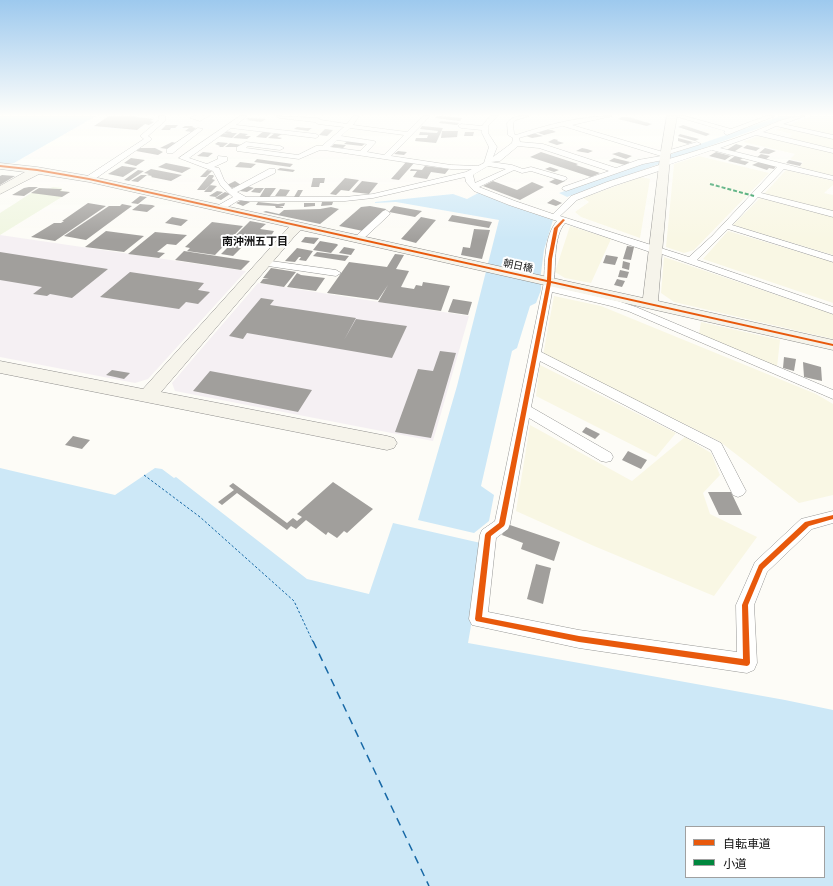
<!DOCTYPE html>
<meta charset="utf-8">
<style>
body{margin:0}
#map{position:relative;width:833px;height:886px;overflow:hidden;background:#fdfcf7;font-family:"Crimson Pro","Noto Sans JP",serif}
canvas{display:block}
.legend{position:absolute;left:685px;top:826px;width:140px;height:52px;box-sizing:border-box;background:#fff;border:1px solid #a0a0a0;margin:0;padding:5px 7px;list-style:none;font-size:12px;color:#111}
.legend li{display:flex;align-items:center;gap:8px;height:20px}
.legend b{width:20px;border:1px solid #a0a0a0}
</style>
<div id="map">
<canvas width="833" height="886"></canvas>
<ul class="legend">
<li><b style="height:5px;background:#e8590c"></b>自転車道</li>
<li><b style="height:5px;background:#00873e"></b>小道</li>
</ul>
</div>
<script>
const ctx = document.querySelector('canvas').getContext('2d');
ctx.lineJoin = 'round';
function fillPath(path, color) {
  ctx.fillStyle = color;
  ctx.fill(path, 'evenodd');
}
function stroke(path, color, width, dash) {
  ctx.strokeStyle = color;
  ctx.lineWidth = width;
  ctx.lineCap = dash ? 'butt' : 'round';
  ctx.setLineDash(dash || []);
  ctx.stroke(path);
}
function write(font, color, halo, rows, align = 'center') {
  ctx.font = font + ' "Crimson Pro","Noto Sans JP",serif';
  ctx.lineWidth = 4;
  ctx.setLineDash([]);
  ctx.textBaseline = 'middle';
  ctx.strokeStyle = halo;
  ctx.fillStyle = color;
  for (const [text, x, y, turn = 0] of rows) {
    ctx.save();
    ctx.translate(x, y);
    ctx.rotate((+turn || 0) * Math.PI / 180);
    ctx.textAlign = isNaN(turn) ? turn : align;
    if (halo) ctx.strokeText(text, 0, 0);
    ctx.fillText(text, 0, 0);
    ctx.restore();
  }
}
const industrial = new Path2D(`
 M0,235L246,271L148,379L135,383L0,357Z
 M258,283L469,316L433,441L175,391L172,383Z`);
const farmland = new Path2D(`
 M813,116H833V135L787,125Z
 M784,127L833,138V149L788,138L792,134L775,130Z
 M760,135L833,152V176L799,168L803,162L790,159L795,154L743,142Z
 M699,156L769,173L694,250L684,253L666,247L674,164Z
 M786,170L833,181V185L824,193L833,195V212L764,194Z
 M641,177L650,179L640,238L581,217L575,212L589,202L583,198Z
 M760,198L833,217V255L733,225Z
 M570,226L611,239L591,283L565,278L555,272Z
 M728,231L833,262V303L703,259Z
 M664,257L833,314V339L674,302L661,293Z
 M554,296L601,306L816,394L833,404V495L799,503L719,441L543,355Z
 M701,322L780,340L777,367L699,334Z
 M540,365L676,433L656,457L536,396Z
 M530,425L632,481L685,437L711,453L720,475L703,493L710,514L757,537L714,596L594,546L516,511Z`);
const pitch = new Path2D(`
 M53,187L62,188V191L70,192L0,235V213L39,188L47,189Z`);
const water = new Path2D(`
 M0,116H96L14,163H5L0,165Z
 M781,116H793L567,197L559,193Z
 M480,192L503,203L553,220L544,250L541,273V290L536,303L530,306L517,348L512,351L481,486L494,495L489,521L474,533L418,520L457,386L499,220L396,202L375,203V202L453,194L467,199Z
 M0,468L115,495L155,468L162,469L174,478L176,477L307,579L369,594L393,523L485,544L468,643L785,700L833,710V886H0ZM686,827H824V877H686Z`);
const ferryFar1 = new Path2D(`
 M144,475L200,517L294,601L313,642`);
const ferry = new Path2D(`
 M313,641L429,886`);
const building = new Path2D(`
 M109,116H137L135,117L154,119L150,121L154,122L149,125L145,124L137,130L94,126Z
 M437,116H440L462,118L460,121L435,118Z
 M622,117H628L652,124L647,126L618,119Z
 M248,118L266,119L261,122L247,120L249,119H246Z
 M441,121L459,123L457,125L439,123Z
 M166,125H178L175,128H171L170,130H161Z
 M683,125L710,134L706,136L678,127Z
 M185,126H193L192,127L196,128L192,132L185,131L189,128H182Z
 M422,126L443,128L436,143L415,141L416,138H427L428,135H419L420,132L437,133L438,131L420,129Z
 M297,127L306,128H312L308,131L294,129Z
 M325,129L333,130L327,136L319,135Z
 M545,130H552L556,132L544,135L538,133Z
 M225,131L232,132L231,133H237L232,138L217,136L220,134L228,133H222Z
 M264,131L272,132L266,138L256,137Z
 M442,131H458L457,137L441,138Z
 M465,132H474L473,136H464Z
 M240,133L248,134L245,136H251L247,139L233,138Z
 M275,133L282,134L277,137L282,138L280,139L268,138Z
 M533,133L543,136L532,138L526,136Z
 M680,134L699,139L695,141L678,136Z
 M678,138L693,142L688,144L678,141Z
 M554,139L558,140L557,141L564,143L557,145L548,142Z
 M349,140L366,143L362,146L344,144Z
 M172,142L176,143L168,149L160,148Z
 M218,142L228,143L223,147H219L220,146L215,144Z
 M230,143L242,145L239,147H225Z
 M334,144L346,145L343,148L331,147Z
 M736,144L743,146L732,153L725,151Z
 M747,145L760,148L756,151L743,148Z
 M140,148H155L163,152L158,155L136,151Z
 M582,148L587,149L593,151L588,153L576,151Z
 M765,148L776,151L769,154L759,153Z
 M398,151L407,152L404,155L394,154Z
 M203,152L213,153L208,157L197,156Z
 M541,152L578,164L576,165L600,173L591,177L530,157Z
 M619,152L632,156L626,159L612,154Z
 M716,152L731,156L725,160L709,156Z
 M761,154L770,156L765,160L756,158Z
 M735,156L743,158L740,160L749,162L745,165L728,161Z
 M131,158L145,160L136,166L124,163Z
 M614,158L630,162L625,165L609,161Z
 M257,159L293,164L290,167L254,162Z
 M789,160L802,163L800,166L786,163Z
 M407,161L415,162L399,180L391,179Z
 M240,162L256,164L251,168L235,167Z
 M759,162L776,166L774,169L769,168L767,170L752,165Z
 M166,163L191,168L182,173L158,167Z
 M122,166L137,168L123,177L108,174Z
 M425,166L449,169L445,174L431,172L427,179L413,177L417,171H410L411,169L422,170Z
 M550,167L559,170L554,172L545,169Z
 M280,168L289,169H288L295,170L293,172L277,170Z
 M151,169L182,175L171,181L151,177L152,176L147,175L149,174L144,173Z
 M138,170L144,171L129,181L124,180Z
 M207,170L212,171L206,177H200Z
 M2,175L15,176L0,185V176Z
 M141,175H147L138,182L131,181Z
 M209,175H213L214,176L212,179L215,180L205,190H197Z
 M313,178H325L324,183H320L319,187H311Z
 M345,178L359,180L349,191L341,190L336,195L330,194Z
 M557,178L565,181L557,185L549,182Z
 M235,181L241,185L232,188L227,185Z
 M362,181L378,183L369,194L352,192Z
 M493,181L517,190L532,182L544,187L520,200L483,186Z
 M210,185L217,186L211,192H204Z
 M247,186L254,188L247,192L240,191Z
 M29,187H38L24,196L12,195L24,188Z
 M39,188L59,189H62L60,191L70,192L62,197L31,193Z
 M255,188H264L260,193L251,192Z
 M265,188H276L268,199L259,198Z
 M280,189L290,190L286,196H275Z
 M298,190H303L299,197H294Z
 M217,191L223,192L216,197L209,196Z
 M225,192L230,194L221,200L215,198Z
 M140,196L147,197L138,204L131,203Z
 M553,199L562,203L556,206L547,203Z
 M242,200L250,202L243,206L236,203Z
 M258,202L278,204L285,203L284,206H279L283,207V208H276L275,206L256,205Z
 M322,202H333L332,205L321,206Z
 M88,203L106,206L55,241L31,237L54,223H61L64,221H62Z
 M304,203H315V206L304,207Z
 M122,204L132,206L86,240L64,236L109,206H120Z
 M140,204L152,205L155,206L147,212L132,210Z
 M370,206L386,209L363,231L339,226L361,207Z
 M394,206L422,211L415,217L389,212Z
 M331,207L339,209L320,224L263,212L266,211L279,214L284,210L320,209Z
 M452,215L492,222L489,228L448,221Z
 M172,217L188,220L181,226L165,223Z
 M421,217L436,220L416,243L401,239Z
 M250,221L266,224L260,229L274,231L269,239L236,235Z
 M212,222L243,226L215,255L187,251L190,248L185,247Z
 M474,229L490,230L482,259L461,255L463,247L470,248Z
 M106,231L144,236L124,252L85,247Z
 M155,232L187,235L176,245L167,244L157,252L165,253L159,258L128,254Z
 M305,237H306L319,238L314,244L301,242Z
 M320,241L337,244L338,245L331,253L313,250Z
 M231,244L243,246L233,256L221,254Z
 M627,246L634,247L631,260L623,259Z
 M344,247L355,249L351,255L339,253Z
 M297,248L313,251L306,261L299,260L301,257H299L295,262L285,261Z
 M184,251L197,253L250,261L241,270L175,260Z
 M0,252L108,269L72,298L50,294L47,296L33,294L42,287L0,280Z
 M317,252L349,256L345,261L313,256Z
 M395,254L404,255L396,269L409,271L401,287L414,289L416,285L422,286L423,282L450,286L441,311L378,302L388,285L378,300L327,293L349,262L387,267Z
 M606,255L618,257L615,265L603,263Z
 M623,261L630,263L629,270L622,268Z
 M271,268L296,272L284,287L260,283L263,279H269L263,278Z
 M620,270L629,272L627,278L618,277Z
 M130,272L204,283L198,290L210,292L198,304L186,302L179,309L100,297Z
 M297,273L301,275L325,278L316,291L287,287Z
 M617,279L625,281L622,287L614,285Z
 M261,298L274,300L270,305L356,318L344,340L356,319L407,326L392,358L247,333L243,339L229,336Z
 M453,299L472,302L468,315L448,312Z
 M440,351L456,353L431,438L395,432L418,369L433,371Z
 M784,357L796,359L794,371L783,368Z
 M803,362L821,367L822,381L804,377Z
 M112,370L130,373L124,379L106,375Z
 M210,371L312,390L298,412L193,391Z
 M586,427L600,434L595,439L582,432Z
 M73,436L90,440L82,449L65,445Z
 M628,451L647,460L641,469L622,460Z
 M333,482L373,509L347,533L344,531L337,538L328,532L326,535L306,520L296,529L291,526L287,530L237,493L222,505L218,502L234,490L229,486L233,483L287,523L293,518L297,521L302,517L297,514Z
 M708,492H731L742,515H719Z
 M507,524L560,542L554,561L521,549L523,543L502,535Z
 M536,564L551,568L543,604L527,599Z`);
const street = new Path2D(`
 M159,116H165V121L148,136L151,138V140L92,181H86V177L144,139L140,136L159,120Z
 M209,116L200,121L190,118L193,116Z
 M240,116H247L236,125L316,134L319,136L316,138L231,128L189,158L207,164L218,159V156L227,157V161L214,167L219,168L224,180L232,189L269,169H275V173L237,192L246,197H345L373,194L466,172L472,169H451L324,150H320L299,159L237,151V147L246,142L280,146L284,148L280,150L248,146L246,148L298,155L316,146H322L344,127L318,124L315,122L279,118L276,116L318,118L321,120L347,124L353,116H359L353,125L407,132L423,116H430L391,156L451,165L478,166L484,163L489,147L482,133V130L461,128L458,126L461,124L482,126L490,116H498L488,126V133L497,147L493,157L512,143L513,138L508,135L507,123C513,115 520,116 529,116L516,120L513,123L514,134L516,135C547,125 580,116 612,116L572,125L663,152L697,142L701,144L669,154L670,155L668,159L643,164L566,191L562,189L563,187L609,171L539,148L518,146L500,161L491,162L512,165L523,169L531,167L566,177L567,179L563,181L531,171L522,173L514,170L479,187L515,201L553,214L571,196L607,182L662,164V161C693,152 723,143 753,132C771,125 786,116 805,116L783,124L833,135V139L776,126L763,132L833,149V153L756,135L720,148L833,176V180L784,169L761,193L833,211V217L758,197L732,225L833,256V262L728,229L697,260L833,307V314L659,253H653L565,223C552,238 557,268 553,286L618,301L636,307L833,390V399L628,311L611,306L552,292L541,352L721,443L746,491L743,495L738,497L733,495L711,450L540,361L531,407L611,453L613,457L611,461L606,462L601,461L529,418L510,524L508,529L496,538L488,612L579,630L737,652L736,605L755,562L801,519L833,511V523L812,529L767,572L754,605L757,663L754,670L747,673L579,648L472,625L469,619L480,535L482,530L495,521L544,282C545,263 544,236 557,221L509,205L474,191L466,182L465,177L373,198L345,201H245L239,200L223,210H217L216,208L217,206L233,197L221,186L213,171L179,158ZM563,126L661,156L638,160L616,168L543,144L520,142L519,138L549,129ZM350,128L404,135L384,155L367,152L376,142L374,141L341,136ZM337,140L367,144L360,151L330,147ZM712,150L777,167L712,236L689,257L560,216L577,200L613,186L668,168V165ZM488,166L506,169L475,183L473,175Z
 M675,116H685L731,129L766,116H775L727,135L724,133L725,131Z
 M198,128L203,129L173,153H167V149Z
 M386,210L390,213L389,215L361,241H355L353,239L355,237L383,211Z
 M264,260L336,270L341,273L336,276L261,265L259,263L261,261Z`);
const secondary = new Path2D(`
 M667,116H677L670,157L658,301L833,340V350L301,230L293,238L161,392L387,436L394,438L397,443L394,448L387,450L0,373V361L143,389L289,227L89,182L39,174L0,194V186L25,172L0,169V163L37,167L89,176L643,298L660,157Z`);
const quiet = new Path2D(`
 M710,184L754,196`);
const cycleway = new Path2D(`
 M0,165L37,169L89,178L547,280L548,259L554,228L563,219L565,220L558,228L552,259L551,281L833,344V346L551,283L505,524L504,526L491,536L482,617L579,636L743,659L742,605L759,565L805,522L833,515V519L809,526L763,569L748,605L750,663L749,665L747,666L579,642L476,621L475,619L485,535L486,533L499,523L547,282L89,180L37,171L0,167Z`);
const farStreetnames = [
 ["朝日橋",518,266,12]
];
const farNeighbourhoodnames = [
 ["南沖洲五丁目",255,242]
];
fillPath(industrial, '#f5f0f3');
fillPath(farmland, '#f9f7e4');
fillPath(pitch, '#f0f6e1');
fillPath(water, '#cde8f7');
stroke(ferryFar1, '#1768a6', 1, [2.5, 2]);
stroke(ferry, '#1768a6', 1.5, [8, 6]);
fillPath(building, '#a19f9c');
stroke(street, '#979795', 1);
stroke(secondary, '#8e8d8b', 1);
fillPath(street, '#fffffe');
fillPath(secondary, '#f6f4eb');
stroke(quiet, '#00873e', 2, [4, 2]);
fillPath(cycleway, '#e8590c');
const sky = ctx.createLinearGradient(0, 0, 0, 240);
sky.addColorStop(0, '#9dc9ee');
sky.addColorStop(0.48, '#fefefb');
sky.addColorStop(1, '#fefefb00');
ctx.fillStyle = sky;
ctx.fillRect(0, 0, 833, 240);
write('10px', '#111', '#fff', farStreetnames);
write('bold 11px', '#111', '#fff', farNeighbourhoodnames);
</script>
